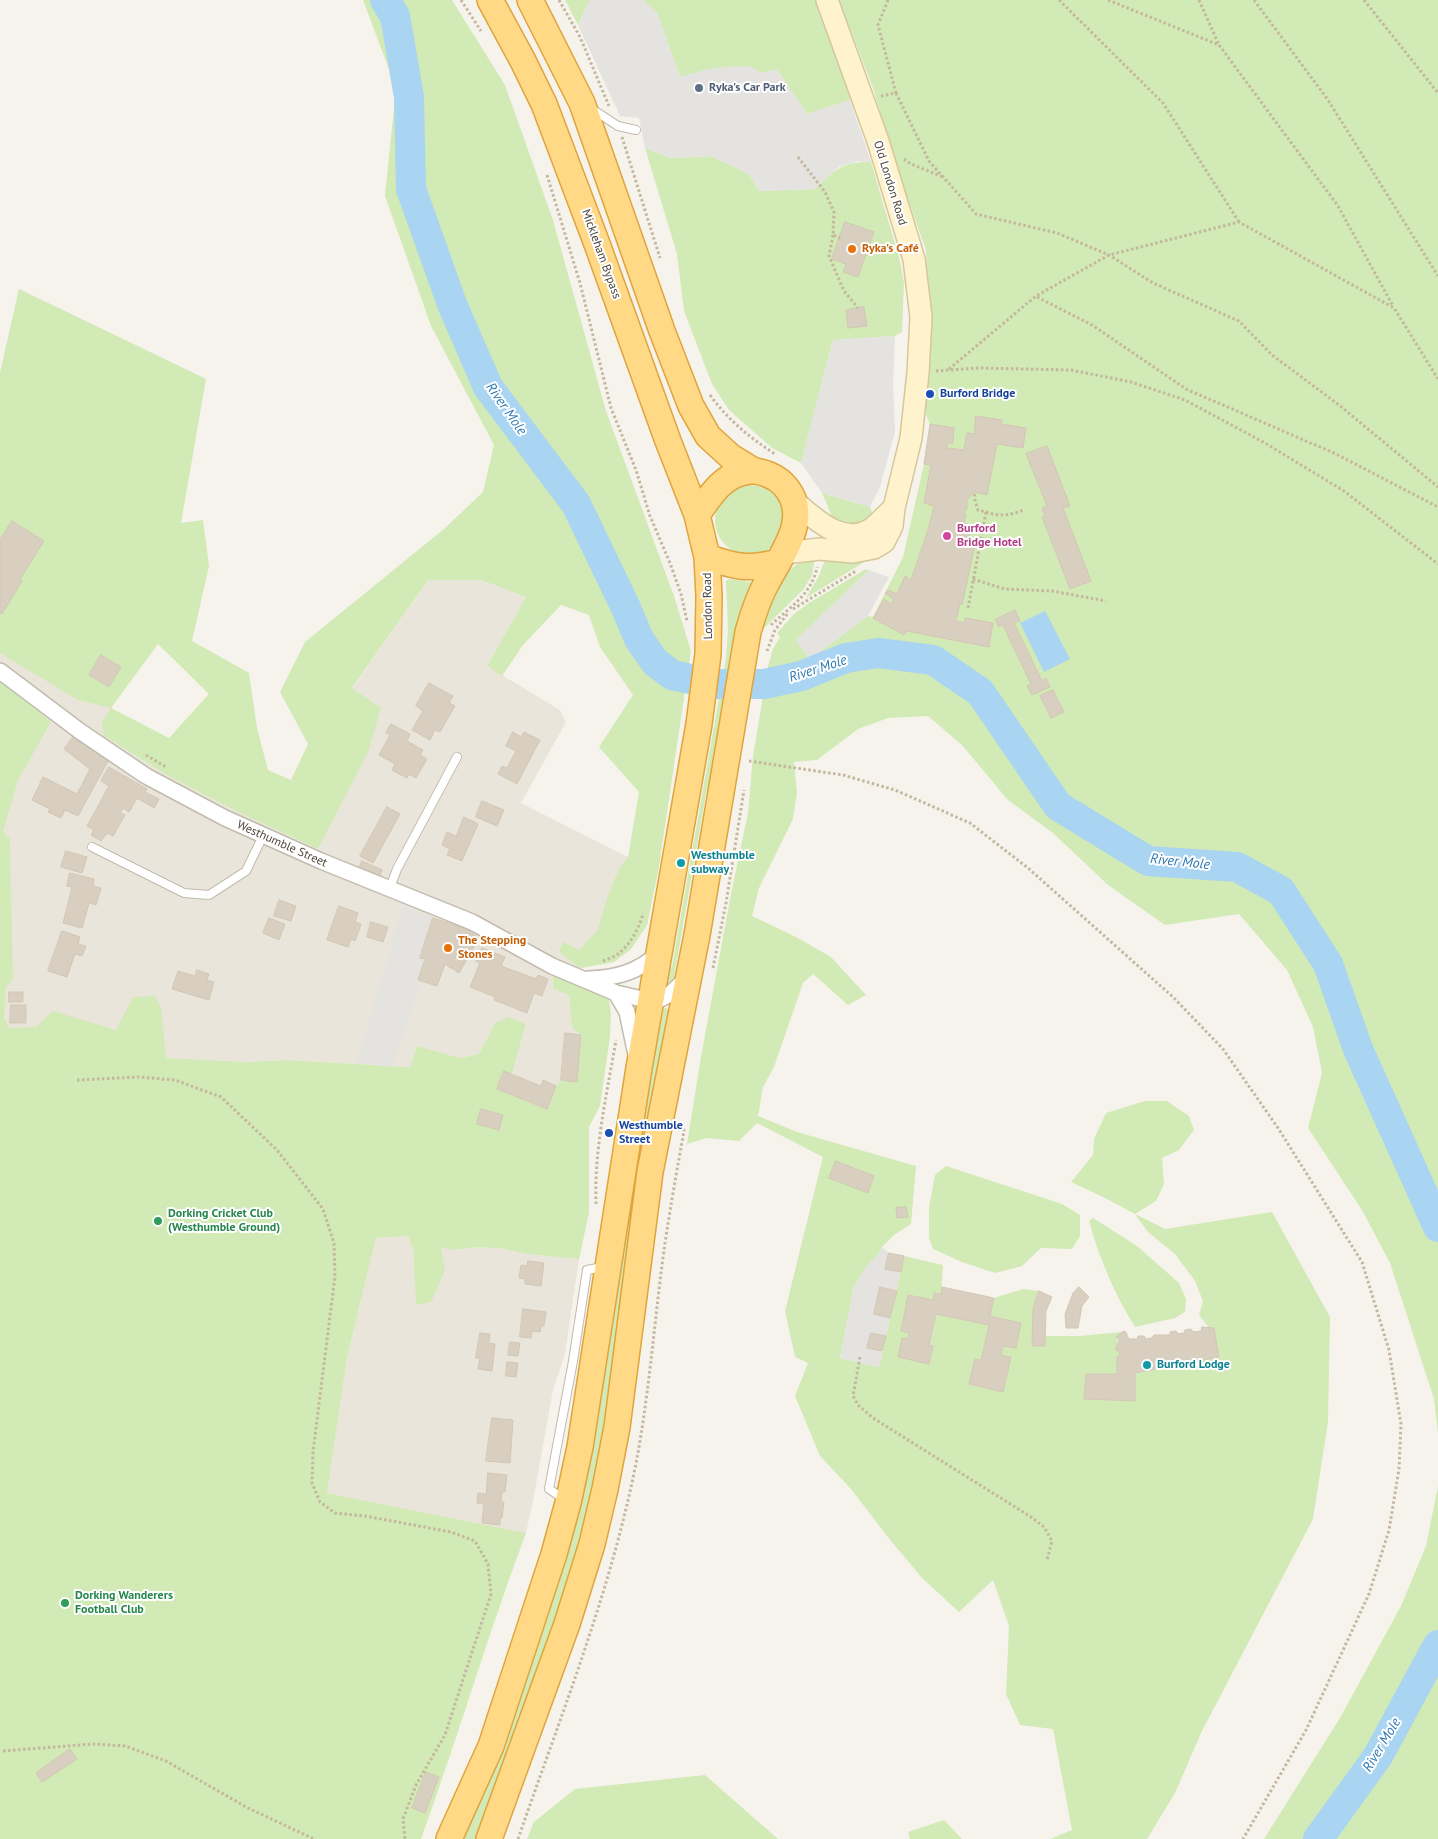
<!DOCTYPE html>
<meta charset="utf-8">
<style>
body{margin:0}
canvas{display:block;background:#f6f3ec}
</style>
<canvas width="1438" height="1839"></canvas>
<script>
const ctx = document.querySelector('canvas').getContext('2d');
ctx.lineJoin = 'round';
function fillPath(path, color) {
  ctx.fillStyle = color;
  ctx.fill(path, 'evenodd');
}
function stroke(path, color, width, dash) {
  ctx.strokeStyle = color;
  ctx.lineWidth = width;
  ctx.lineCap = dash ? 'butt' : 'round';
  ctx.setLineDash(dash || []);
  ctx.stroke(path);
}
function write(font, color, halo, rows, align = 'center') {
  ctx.font = font + ' "PT Sans",sans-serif';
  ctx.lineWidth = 4;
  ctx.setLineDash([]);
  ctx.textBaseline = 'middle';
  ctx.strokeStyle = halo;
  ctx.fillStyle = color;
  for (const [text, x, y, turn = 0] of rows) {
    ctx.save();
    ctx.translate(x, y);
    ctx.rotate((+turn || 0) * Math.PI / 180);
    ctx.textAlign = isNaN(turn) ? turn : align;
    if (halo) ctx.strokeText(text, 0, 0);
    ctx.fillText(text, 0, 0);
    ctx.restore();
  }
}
const residential = new Path2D(`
 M19,289L206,379L104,736L170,777L240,813L318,849L352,689L428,580H481L526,597L487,666L560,710L566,722L521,803L628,857L659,866L647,925L631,949L614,962L580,968L569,995L572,1028L581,1035L565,1034L561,1080L556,1086L543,1080L541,1086L512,1074L526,1025L495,1023L479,1054L461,1058L417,1046L410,1067L285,1060L248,1062L0,1051V373Z
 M408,1236L413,1249L416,1305L441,1246L453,1250L480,1247L504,1249L526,1254L579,1259L565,1354L553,1390L533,1501L526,1533L327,1493L347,1358L376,1238Z`);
const green = new Path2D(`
 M363,0H452L505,85L553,220L606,411L674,596L691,651L659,866L647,925L631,949L614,962L580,968L559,952L563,942L579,950L597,931L609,893L620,867L628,857L639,792L599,747L633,695L600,647L589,615L561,605L523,645L502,676L487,666L526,597L481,580H428L352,688L381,708L368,752L318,849L240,813L170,777L104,736L102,722L111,708L78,700L0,653V373L19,289L206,379L181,523L203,520L209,566L192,641L249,673L257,728L268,770L291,780L308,744L280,692L305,642L444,529L483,492L494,445L431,326L385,196L396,88ZM158,644L209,694L169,738L111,708Z
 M565,0H590L578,25Z
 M643,0H818L841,66L850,100L807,114L777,70L761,73C741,60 701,71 680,77L657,13Z
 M839,0H1438V1433L1434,1399L1390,1263L1362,1210L1308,1128L1322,1073L1313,1027L1287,970L1239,914L1165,925L1108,885L1053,833L1008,800L962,745L928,716L888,718L858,729L817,760L794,762L797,793L793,819L759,888L752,916L796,937L831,957L866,995L848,1005L813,974L803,983L774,1067L763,1087L758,1116L797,1132L916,1166L911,1224L894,1235L882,1247L878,1255L865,1268L854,1287L840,1358L879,1367L904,1256L943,1265L941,1294L934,1293L933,1300L908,1295L901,1331L909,1333L908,1339L898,1357L929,1363L933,1347L929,1345L936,1314L989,1325L981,1360L975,1359L970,1384L1003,1391L1011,1357L1001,1355L1003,1346L1016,1348L1021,1323L990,1316L994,1298L1023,1289L1039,1291L1033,1309L1032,1346H1045L1046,1336H1079L1122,1332L1116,1337L1120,1343L1117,1344L1116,1350L1119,1351L1120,1356H1117V1374H1086L1084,1399L1134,1401L1135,1373L1219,1357L1214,1328L1210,1329L1199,1315L1203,1301L1195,1281L1175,1254L1148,1232L1135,1214L1105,1198L1071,1182L1093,1155L1094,1139L1106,1113L1145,1101H1167L1189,1116L1194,1130L1179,1150L1162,1158L1164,1184L1156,1201L1135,1214L1165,1229L1272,1212L1330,1317L1328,1422L1313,1519L1202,1731L1175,1793L1147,1839H1050L1072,1830L1053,1729L1020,1725L1006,1694L1009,1626L993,1580L959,1612L923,1579L891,1541L851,1489L820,1456L795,1396L808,1363L795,1357L785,1311L823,1157L757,1123L739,1141L706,1138L687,1144L701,1057L730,899L748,813L753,756L768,666L773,649L780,637L777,633L794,614L809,603L866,569L869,570L796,640L810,659L868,616L873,617L903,557L924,464L930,425L925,411L929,353L926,250L898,171L873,88Z
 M645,148L671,158L711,156L749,174L759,191L814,189C834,171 842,161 871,162L900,261L904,283L902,332L895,336L833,340L801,463L772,448L729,410L712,384L684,311L677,254Z
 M715 520a35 35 0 1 1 70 0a35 35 0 1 1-70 0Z
 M822,493L870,507L873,515C859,526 852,528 835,524Z
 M826,557L866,561L806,598L819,576Z
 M815,558L812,575L804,589L760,632L757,626C771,600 783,561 815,558Z
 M729,579L751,582L752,586L743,605L737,630L719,741L706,794L674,977L672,983L666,989H662L665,976L672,966L726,658L728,629L726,581Z
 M0,680L51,722L18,780L3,832L10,839L13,980L6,987L4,1018L9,1028L36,1027L53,1011L116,1030L133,997L155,996L161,1008L166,1058L248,1062L285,1060L410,1067L417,1046L461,1058L479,1054L495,1023L509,1017L526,1024L512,1074L504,1071L497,1089L547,1109L556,1086L561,1080L577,1081L581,1035L572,1028L569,995L553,989V975L605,993L609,1000L611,1014L610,1037L600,1106L589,1127V1213L579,1259L526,1254L504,1249L480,1247L453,1250L441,1247L445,1270L431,1302L416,1305L413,1249L408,1236L376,1238L347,1358L327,1493L526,1533C488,1634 458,1737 421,1839H0Z
 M666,1008L670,1010L617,1362L583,1542L480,1839H464L527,1661L659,1010Z
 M946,1166L1062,1204L1080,1215V1236L1072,1249L1041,1248L1022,1266L995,1273L962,1262L933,1249L929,1238V1207L935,1175Z
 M1093,1218L1137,1246L1179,1283L1186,1299L1185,1312L1175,1318L1135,1327C1115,1295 1099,1258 1089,1221Z
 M1438,1486V1839H1264L1340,1718L1401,1606L1426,1546Z
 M705,1775L778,1839H527L534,1822L575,1789Z
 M944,1820L962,1839H910L908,1832Z`);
const parking = new Path2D(`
 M590,0H643L657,13L680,77L708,69L735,66L752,67L761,73L777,70L807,114L850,100L871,162L858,161L839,167L814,189L759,191L749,174L711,156L671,158L645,148L639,118L620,116L578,25Z
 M895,336L893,384L895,432L880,487L870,507L822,493L801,463L833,340Z
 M869,570L889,577L868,616L810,659L796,640Z
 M403,906L433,918L420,958L425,959L418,979L422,981L392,1067L357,1063Z
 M882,1247L889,1253L904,1256L879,1367L840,1358L854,1287L865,1268L878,1255Z`);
const water = new Path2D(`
 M1045,611L1070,659L1044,672L1020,623Z`);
const river = new Path2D(`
 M385,0L395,16L409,97L411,189L452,304L488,387L576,504L626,608L639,639L655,662L672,675L714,684H764L801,676L846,658L878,653L933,660L980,692L1058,806L1148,861L1237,867L1281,891L1328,964L1358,1049L1438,1227
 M1318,1839L1378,1756L1438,1645`);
const building = new Path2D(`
 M845,222L874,232L858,277L843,272L846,264L832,259Z
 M864,307L867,326L848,328L846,310Z
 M976,416L1002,420L1001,424L1026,428L1023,448L997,444L987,495L974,492L967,500V509L964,512L966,516L964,523L968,524L971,528L967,542L975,545L962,605L960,603L956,621L964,623L965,618L993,623L989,647L907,631L904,635L873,618L884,599L891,604L894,600L885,593L888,590L897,594L905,576L911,580L928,530L934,506L924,503L931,465L924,464L930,424L954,428L953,443H947V448L964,450L967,433L974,434Z
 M1047,446L1070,506L1063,508L1091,581L1070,589L1042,517L1045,516L1042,508L1047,506L1026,454Z
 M12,521L44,541L20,579L22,581L2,614L0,613V540Z
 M1015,610L1020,621L1014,623L1042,681L1046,678L1050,687L1032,695L1027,686L1031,684L1003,625L999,627L995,620Z
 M101,655L121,667L109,687L89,675Z
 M429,683L453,696L449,703L455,706L440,732L435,730L430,740L412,730L423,711L416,706Z
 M1053,690L1064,712L1051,718L1040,696Z
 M391,724L410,734L407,741L423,750L420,755L427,759L416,778L409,774L407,778L392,770L395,764L379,755L390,735L386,733Z
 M513,732L521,737L524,732L540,740L517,784L498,774L502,766L507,768L516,751L506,746Z
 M75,735L108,761L78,816L65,810L61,818L48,812L50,809L32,800L43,777L77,794L90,769L64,749Z
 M109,767L147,789L145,792L159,799L154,808L137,798L129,812L123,808L120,813L125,815L113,836L107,833L101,841L91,835L94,830L87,826L109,786L101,781Z
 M482,801L504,810L497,826L476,817Z
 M387,807L400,814L373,863L360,856Z
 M464,817L478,824L462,861L447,855L450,849L442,845L447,832L456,836Z
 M66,851L87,857L82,873L61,867Z
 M362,861L382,870L378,881L358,872Z
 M70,873L94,879L93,886L101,888L96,905L89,903L82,928L63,923L72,887L67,886Z
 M279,900L296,906L291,921L274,916Z
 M339,906L358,913L355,922L361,924L355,941L351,939L348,947L327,940Z
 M269,918L285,924L279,940L263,933Z
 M433,918L463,928L479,938L459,973L445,964L437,986L418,980L425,959L420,958Z
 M371,922L388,927L383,942L367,937Z
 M62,931L80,937L78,944L86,946L82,956L75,954L67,977L48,971Z
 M482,948L505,957L501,966L536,979L538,975L548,979L542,996L534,993L527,1013L494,1000L495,997L470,987L480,963L476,961Z
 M197,970L209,974L207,980L214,982L209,1000L172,989L178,971L195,976Z
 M9,992H23V1002H9Z
 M11,1005H26V1023H10Z
 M565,1033L581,1035L577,1082L561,1080Z
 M504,1071L541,1086L543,1080L556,1086L547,1109L497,1089Z
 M481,1109L503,1115L499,1130L477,1124Z
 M836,1161L874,1176L868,1193L829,1178Z
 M906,1207L908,1217L897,1218L896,1208Z
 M889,1253L904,1256L901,1272L885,1269Z
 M528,1261L544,1263L541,1286L525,1284V1279L519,1278L521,1265L527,1266Z
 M880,1287L897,1291L890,1318L874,1314Z
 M942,1287L994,1298L990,1316L1021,1323L1016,1348L1003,1346L1001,1355L1011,1357L1003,1392L969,1384L975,1359L981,1360L989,1325L936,1314L929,1345L933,1346L929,1364L898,1357L902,1338L908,1339L909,1333L901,1331L908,1295L933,1300L934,1293L941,1294Z
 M1079,1287L1089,1297L1082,1306L1078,1328H1066L1065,1314L1073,1293Z
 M1039,1291L1052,1297L1046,1311L1045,1346H1032L1033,1309Z
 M523,1309L546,1312L544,1326H541L540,1332L532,1331L531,1338L520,1337Z
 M1202,1327L1214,1328L1219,1357L1135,1373V1401L1084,1399L1086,1374H1117V1356H1120L1119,1351L1116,1350L1117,1344L1120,1343L1119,1339L1116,1337L1122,1332L1125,1331L1129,1339H1137L1138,1336H1144L1146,1339L1152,1338L1154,1335H1170V1332L1176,1331L1178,1334L1184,1333L1185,1330L1191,1329L1193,1332L1201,1331Z
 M480,1333L490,1334L489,1343L495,1344L492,1371L478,1369L480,1358H476Z
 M871,1333L886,1336L882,1351L867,1348Z
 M510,1342L520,1343L518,1356L508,1355Z
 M507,1362L518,1363L516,1377L506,1376Z
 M492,1418L513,1420L510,1463L486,1461Z
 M488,1473L507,1475L505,1492H502L501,1502H504L502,1518H500V1525L482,1523L484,1504L477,1503L478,1493L486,1494Z
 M70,1749L77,1759L42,1782L36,1773Z
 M426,1772L439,1777L425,1813L412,1808Z`);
const path = new Path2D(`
 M461,0L481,31
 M559,0L580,37L609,106
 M1059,0L1163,103L1239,222
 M1108,0L1219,45L1338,206L1393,306
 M1199,0L1219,45
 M1254,0L1328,100L1438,276
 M1364,0L1438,93
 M896,93L929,161L976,214L1057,233L1109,255L1153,283L1239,321L1272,355L1339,405L1438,487
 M881,96L896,93L878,25L888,0
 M622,137L660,258
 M798,157L825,192L834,212L833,235L840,238
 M904,159L911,164L943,177
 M547,175L580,283L611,408L636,470L650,516L670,563L681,594L687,621
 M833,235L829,256L844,291L858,308
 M1037,297L1092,325L1186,389L1336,454L1438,507
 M949,369L1036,296L1109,255L1239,222L1394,308L1438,379
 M936,371L978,368L1071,370L1131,382L1185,400L1265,443L1344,491L1438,564
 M710,395C728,420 749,437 775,454
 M986,512C999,517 1011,515 1024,510
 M973,579L1005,589L1052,591L1106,601
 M968,608L986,512L978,510L975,500L974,492
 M793,609L856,571
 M771,625C790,607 812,594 817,567
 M767,651L775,630L788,613
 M146,755L166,767
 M749,761L843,775L895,790L970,823L1028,868L1173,997L1223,1049L1278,1128L1362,1262L1389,1350L1401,1424L1399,1469L1389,1530L1369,1594L1306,1730L1243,1839
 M603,961C608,959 614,957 618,954C630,945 640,927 643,913
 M713,968L726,903L744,790
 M77,1080L138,1077L175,1080L221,1097L277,1150L323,1209L334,1243L335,1276L313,1452L312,1483L320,1502L335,1513L365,1516L451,1532L475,1541L488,1564L491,1594L445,1735L416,1785L403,1819L405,1839
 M596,1204C594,1148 607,1094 616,1040
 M860,1357L853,1396L858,1405L873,1418L1031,1517L1044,1527L1052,1541L1047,1560
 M3,1751L93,1744L125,1746L166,1761L246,1807L314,1839
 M518,1839C562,1712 613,1586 638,1453C649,1390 654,1328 662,1265C668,1220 676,1175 684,1131L682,1122`);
const service = new Path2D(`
 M592,109L618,126L636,130
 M92,847L184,893L209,895L246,871L263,836
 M389,890L397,869L457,757
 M564,1499L549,1489L573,1361L587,1270L603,1267`);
const minor = new Path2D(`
 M0,671L81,732L146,776L225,818L321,861L472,922L552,966L616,993L651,1001L661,999L670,994L687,978
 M588,979C617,978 638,972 659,953
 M616,993L627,1012L636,1055`);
const secondary = new Path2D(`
 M795,502C815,519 845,549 874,527C881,521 887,514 894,508
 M784,553L820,549L853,552L874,548L884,542L892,526L894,508L911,438L918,373L921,317L914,259L878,141L827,0`);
const trunk = new Path2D(`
 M530,0L582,103L662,331L691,406L708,436L731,457L754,471
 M707,557C736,567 748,570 778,562
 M449,1839L491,1746L554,1554L568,1503L580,1447L639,1068L699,724L708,654L709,596L707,557L697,515L668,441L597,244L544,104L523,61L490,0
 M489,1839L567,1624L592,1544L605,1489L617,1427L650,1172L697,935L748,632C753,614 758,598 767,582C783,552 813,515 783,484C776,477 761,470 751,471C724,473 711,494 697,515`);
const markers = [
 [699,88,5,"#5c6f8a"],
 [852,249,5,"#e8710a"],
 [930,394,5,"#1a4fb4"],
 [947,536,5,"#d1479c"],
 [681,863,5,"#0f9aa8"],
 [448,948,5,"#e8710a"],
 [609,1133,5,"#1a4fb4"],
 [158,1221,5,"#2e9e5b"],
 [1147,1365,5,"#0f9aa8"],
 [65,1603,5,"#2e9e5b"]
];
const serviceNames = [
 ["Ryka's Car Park",709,88]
];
const streetNames = [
 ["Old London Road",890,183,73],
 ["Mickleham Bypass",601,254,70],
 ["London Road",708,606,-91],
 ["Westhumble Street",282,844,24]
];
const foodNames = [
 ["Ryka's Café",862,249],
 ["The Stepping",458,941],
 ["Stones",458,955]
];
const transitNames = [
 ["Burford Bridge",940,394],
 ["Westhumble",619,1126],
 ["Street",619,1140]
];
const hotelNames = [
 ["Burford",957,529],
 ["Bridge Hotel",957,543]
];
const cultureNames = [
 ["Westhumble",691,856],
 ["subway",691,870],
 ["Burford Lodge",1157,1365]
];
const leisureNames = [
 ["Dorking Cricket Club",168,1214],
 ["(Westhumble Ground)",168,1228],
 ["Dorking Wanderers",75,1596],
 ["Football Club",75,1610]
];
const waterNames = [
 ["River Mole",506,409,55],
 ["River Mole",818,669,-18],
 ["River Mole",1180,862,6],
 ["River Mole",1382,1745,-59]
];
fillPath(residential, '#eae5da');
fillPath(green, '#d2eab5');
fillPath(parking, '#e5e3e0');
fillPath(water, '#a9d4f2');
stroke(river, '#a9d4f2', 30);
fillPath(building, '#d8cfc1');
stroke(building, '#d3c7b4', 1);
stroke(service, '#c2bbae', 10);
stroke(minor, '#c2bbae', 18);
stroke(secondary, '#d6c79b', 24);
stroke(trunk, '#e0a43c', 28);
stroke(path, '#c4b79f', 3, [2.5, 2.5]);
stroke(service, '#fff', 8);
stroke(minor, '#fff', 15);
stroke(secondary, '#fff3cd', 21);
stroke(trunk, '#ffd985', 25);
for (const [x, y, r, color] of markers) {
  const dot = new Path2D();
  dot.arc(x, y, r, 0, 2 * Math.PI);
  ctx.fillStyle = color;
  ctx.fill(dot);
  stroke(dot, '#fff', 2);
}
write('bold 12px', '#4e5e75', '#fff', serviceNames, 'left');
write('12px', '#4b4439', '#fff', streetNames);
write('bold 12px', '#c56008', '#fff', foodNames, 'left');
write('bold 12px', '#164399', '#fff', transitNames, 'left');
write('bold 12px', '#b23c85', '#fff', hotelNames, 'left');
write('bold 12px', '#0d838f', '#fff', cultureNames, 'left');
write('bold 12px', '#27864d', '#fff', leisureNames, 'left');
write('italic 14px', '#2e7ab2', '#fff', waterNames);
</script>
